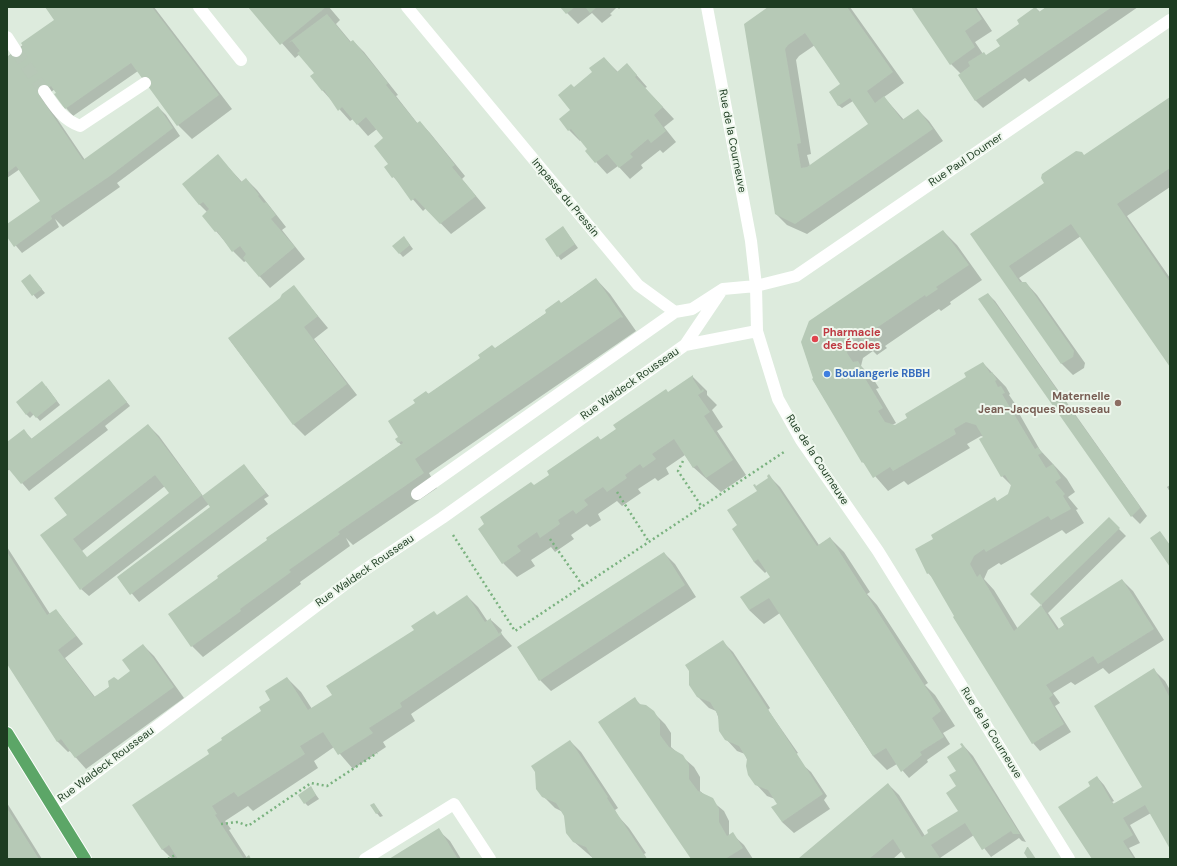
<!DOCTYPE html>
<meta charset="utf-8">
<style>
body{margin:0}
#map{position:relative;width:1177px;height:866px;overflow:hidden;background:#ddebdd;font-family:"DM Sans",sans-serif}
canvas{display:block}
.frame{position:absolute;inset:0;border:8px solid #1d3c21;pointer-events:none}
</style>
<div id="map">
<canvas width="1177" height="866"></canvas>
<div class="frame"></div>
</div>
<script>
const ctx = document.querySelector('canvas').getContext('2d');
ctx.lineJoin = 'round';
function fillPath(path, color) {
  ctx.fillStyle = color;
  ctx.fill(path, 'evenodd');
}
function stroke(path, color, width, dash) {
  ctx.strokeStyle = color;
  ctx.lineWidth = width;
  ctx.lineCap = dash ? 'butt' : 'round';
  ctx.setLineDash(dash || []);
  ctx.stroke(path);
}
function write(font, color, halo, rows, align = 'center') {
  ctx.font = font + ' "DM Sans",sans-serif';
  ctx.lineWidth = 4;
  ctx.setLineDash([]);
  ctx.textBaseline = 'middle';
  ctx.strokeStyle = halo;
  ctx.fillStyle = color;
  for (const [text, x, y, turn = 0] of rows) {
    ctx.save();
    ctx.translate(x, y);
    ctx.rotate((+turn || 0) * Math.PI / 180);
    ctx.textAlign = isNaN(turn) ? turn : align;
    if (halo) ctx.strokeText(text, 0, 0);
    ctx.fillText(text, 0, 0);
    ctx.restore();
  }
}
const shadow = new Path2D(`
 M46,7H154L232,109L192,139L178,125L138,71L73,116L66,108L55,89L43,98L85,160L158,107L166,115L180,136L117,183L120,187L63,227L55,219L59,227L22,253L7,235V225L44,206L20,169L7,178V57L56,20Z
 M250,7H329L340,20L336,24L351,42L353,41L364,52L398,95L396,96L418,124L420,122L430,133L465,176L462,179L486,208L451,234L426,208L423,211L385,167L389,164L385,138L377,129L368,136L353,119L350,121L323,91L315,73L300,54L295,58Z
 M561,7H621L619,9L617,7L610,14L612,15L602,23L592,13L578,24Z
 M770,7H850L904,83L884,97L904,120L918,110L929,121L943,141L807,234L787,225L776,214ZM815,45L842,84L838,105L842,108L853,101L870,124L810,166L807,155L811,154L796,60L799,56Z
 M912,7H976L992,31L975,42L983,54L987,56L1001,46L1036,8L1040,12L1047,7H1138L1029,82L1025,78L983,108L975,100L961,74L951,64Z
 M604,58L618,72L627,64L647,87L645,88L674,119L664,127L676,142L663,153L660,150L641,165L643,168L630,179L618,166L607,174L586,151L588,149L581,140L580,141L569,130L574,88L593,72Z
 M1170,98V187L1127,216L1170,278V365L1081,236L1019,278L1023,283H1026L1037,295L1085,363L1084,368L1073,375L1062,364L971,234Z
 M218,156L242,182L246,179L257,190L286,227L282,230L305,259L270,288L246,261L244,262L233,251L203,216L207,212L199,204Z
 M563,227L578,248L561,260L558,256Z
 M943,231L957,245L982,280L950,302L951,304L941,311L939,309L885,346L887,348L877,355L873,351L863,358L861,366L872,377L879,388L876,389L896,423L892,425L896,426L968,378L983,363L1006,387L1010,394L1009,395L1018,408H1016L1040,450L1067,479L1075,492L1068,497L1078,509L1076,510L1084,523L1066,534L1062,530L1001,565L999,563L988,570L984,579L994,590L1018,629L1042,605L1031,594L1109,519L1126,536L1048,613L1059,629L1122,580L1133,591L1164,640L1109,674L1103,668L1075,685L1071,682L1053,693L1060,703L1055,706L1071,732L1040,751L1033,743L934,579L928,573L997,502L1008,495L1012,486L1002,476L985,437L981,436L967,444L970,448L908,485L904,481L888,491L863,462L813,380Z
 M407,241L413,249L403,257L393,246Z
 M30,275L45,293L37,299L22,281Z
 M596,279L610,294L636,331L429,473L437,488L353,545L346,538L350,546L300,582L301,584L203,657L192,646L219,578L269,540L267,538L401,445L396,439L400,437L417,403L426,392L429,394Z
 M293,286L328,328L314,339L357,395L305,436L294,425L229,339L281,299Z
 M988,294L995,301L1147,516L1140,524L1132,516L979,299Z
 M693,377L707,391V395L717,405L712,410L723,427L717,431L746,475L721,492L693,467L685,455L666,468L669,474L658,481L655,478L638,489L641,493L622,506L617,501L598,514L601,520L590,527L587,524L571,535L574,539L555,552L551,547L531,560L535,566L517,577L503,563L534,486L551,475L598,437L601,440Z
 M109,380L130,406L105,426L108,430L29,491L10,469L7,471V444L24,431L32,439Z
 M46,386L60,405L40,421L34,414L30,418L26,414Z
 M148,425L159,436L203,496L247,469L269,496L264,499L268,504L139,602L118,577L211,507L209,504L89,596L81,589L171,493L165,486L82,551L68,571V515Z
 M769,476L780,487L819,545L830,538L844,552L870,592L867,594L877,605L928,683L925,685L935,695L955,726L943,733L950,744L927,760L928,762L909,778L897,764L887,770L873,756L780,613L764,624L749,610L771,577L767,571L765,573L754,562L738,526L758,491L756,487L770,478Z
 M1170,485V492L1167,487Z
 M7,547L50,614L56,610L83,644L65,658L95,697L132,671L143,645L154,656L184,698L86,769L70,751L68,752L57,741L7,662Z
 M664,553L675,564L696,597L551,691L540,680L518,648Z
 M467,596L478,607L488,622L491,620L502,630L501,633L504,637L512,646L411,714L415,721L383,742L386,747L353,769L334,747L314,761L318,768L253,811L248,806L225,821L231,829L229,830L247,858L249,857L251,859H172L162,849L210,754L263,711L287,678L301,692L312,709L333,695L438,616Z
 M722,641L733,652L770,708L768,710L798,753L796,754L803,765L811,772L827,796L824,800L830,809L794,833L782,822L778,804L775,799L767,796L756,784L745,754L737,751L726,739L716,711L709,708L697,696Z
 M1154,670L1165,681L1170,690V847L1151,813L1130,825L1140,843L1129,848L1136,859H1093L1091,787L1097,777L1104,785L1114,801L1112,802L1114,804L1144,788Z
 M635,699L641,705L653,712L665,724L671,733V747L694,767L700,777V791L724,811L729,821V836L732,834L744,845L753,859H692Z
 M570,741L581,752L618,808L615,810L618,816L629,828L646,853L644,854L647,859H594L573,841L563,812L555,808L543,796Z
 M962,744L973,756L1026,842L1022,841L1019,838L991,857L974,835L940,858L941,859H907L902,851L893,859H801L888,784L899,795L925,836L959,811L957,771L963,747Z
 M311,788L319,799L308,806L305,803Z
 M7,803L42,859H7Z
 M374,804L383,816L380,817L371,806Z
 M438,830L450,841L461,859H391Z`);
const building = new Path2D(`
 M45,7H152L219,95L177,126L131,63L65,109L54,94L56,93L51,86L39,95L83,160L158,106L173,128L110,176L51,216L52,219L14,247L7,237V224L40,201L16,166L7,173V57L23,46L21,43L54,20Z
 M248,7H326L280,45Z
 M560,7H575L566,14Z
 M585,7H597L590,13Z
 M768,7H847L893,72L867,91L875,103L884,96L902,120L918,109L933,129L795,224L775,214L744,24ZM805,33L840,84L829,92L838,106L850,98L868,124L807,167L801,168L797,144L801,143L785,49L788,45Z
 M911,7H974L982,19L965,31L975,47L950,65Z
 M1035,7L1039,12L1046,7H1112L975,101L958,75L970,66L968,62L984,52L986,55L1000,46L996,40L1019,24L1017,20Z
 M327,14L350,42L353,40L388,83L386,85L417,123L420,121L455,165L452,167L476,196L440,224L415,198L411,201L394,177L392,178L384,167L388,164L374,146L383,138L366,117L357,125L342,107L338,111L324,90L322,91L310,76L314,73L297,53L300,51L292,41L288,43Z
 M604,57L617,72L627,63L637,75L635,77L663,107L654,115L666,131L651,143L648,139L630,154L633,157L619,168L607,154L595,163L585,151L587,149L571,129L568,131L559,119L570,110L558,95L571,84L574,87L592,72L589,68Z
 M1170,97V168L1117,204L1170,282V367L1071,224L1009,266L1020,282H1026L1074,351L1073,357L1061,364L970,234L1044,183L1041,178L1042,174L1076,151L1082,152L1084,155Z
 M218,154L241,182L246,178L259,195L258,196L264,203L266,202L276,215L271,219L295,247L259,277L243,258L246,254L240,246L232,252L217,231L215,232L202,216L209,209L203,202L199,205L182,184Z
 M563,226L575,244L557,257L545,239Z
 M943,230L969,265L936,287L938,289L926,297L925,295L872,331L873,334L862,341L859,337L849,344L847,353L853,362L858,361L865,373L863,375L883,408L878,411L885,422L895,425L907,418L905,414L966,377L964,373L983,362L990,373L992,372L997,380L995,381L998,387L1001,386L1005,393L1002,394L1035,449L1038,447L1042,453L1038,455L1046,468L1053,464L1061,478L1055,482L1065,494L1063,496L1071,509L1051,520L1048,516L986,552L984,549L974,556L970,564L977,577L980,574L1014,631L1041,605L1057,630L1064,625L1060,618L1122,579L1154,629L1098,664L1093,656L1046,685L1053,695L1049,698L1064,724L1032,744L953,617L954,616L929,573L927,574L915,549L933,539L931,535L995,497L997,501L1008,494L1011,485L1005,475L1001,477L979,439L983,437L976,425L966,422L954,429L956,434L893,471L890,467L873,478L863,462L862,463L812,379L813,378L801,342L809,321Z
 M404,236L410,245L399,254L392,246Z
 M30,274L42,289L32,296L21,281Z
 M596,278L623,317L622,318L621,317L415,459L424,473L338,532L340,534L289,570L291,572L240,609L241,611L191,647L168,614L218,578L217,576L267,540L266,538L403,443L402,441L398,443L395,439L398,437L388,421L415,403L413,400L426,391L428,394L480,358L478,355L492,345L495,348L546,313L545,310L559,300L561,303Z
 M294,285L318,316L304,327L347,384L293,425L228,338L280,298L282,294Z
 M988,293L1139,505L1140,508L1131,517L978,299Z
 M693,375V379L701,391L703,389L704,391L698,395L710,412L704,416L733,460L706,478L697,465L693,468L674,439L652,454L656,459L643,468L640,464L625,475L627,478L607,492L603,487L584,500L588,505L576,514L573,510L558,520L560,524L540,538L537,532L517,546L521,551L502,564L478,529L484,524L480,517L531,482L534,485L549,475L547,471L598,436L600,440L616,429L613,425L666,389L668,392Z
 M109,379L127,402L21,484L7,467V442L24,429L31,439Z
 M42,381L57,401L36,418L30,411L26,415L16,402Z
 M148,424L202,495L80,590L40,535L67,515L54,498ZM155,475L169,493L87,557L73,539Z
 M244,464L266,493L130,595L117,577L210,507L202,496Z
 M769,474L817,546L830,537L941,711L932,718L944,737L920,752L922,755L901,772L886,748L873,756L769,598L749,610L740,597L770,577L758,559L754,562L732,529L737,525L727,510L757,491L753,485L755,484L756,486L768,478L767,476Z
 M1109,517L1120,528L1041,605L1030,594Z
 M1160,531L1170,545V567L1150,538Z
 M7,552L47,615L56,609L76,636L58,650L94,697L109,687L108,681L114,677L118,680L130,671L122,660L143,644L174,687L75,758L61,739L57,742L7,664Z
 M664,552L685,585L539,681L517,647Z
 M467,595L485,622L491,618V621L499,634L500,632L502,634L400,703L402,707L369,728L373,733L338,755L323,732L300,746L305,754L238,797L234,792L212,806L217,814L215,815L244,859L249,855L251,859H178L169,845L162,850L132,805L209,754L207,750L222,740L221,738L261,711L259,707L270,700L265,691L287,677L308,710L332,695L326,686L414,630L411,626L434,611L437,615Z
 M723,640L823,794L782,822L771,807L777,804L768,790L755,785L748,775L746,766L747,759L739,746L725,740L719,731L718,715L710,702L697,697L689,685V671L685,665Z
 M1154,668L1170,698V849L1145,805L1123,818L1133,835L1123,841L1134,859H1092L1058,807L1090,786L1088,782L1097,776L1113,804L1142,787L1094,706Z
 M635,697L639,704L646,705L654,711L660,721V735L669,747L683,755L689,765V779L698,791L713,798L719,809V822L727,836L733,832L743,848L725,859H691L598,722Z
 M570,740L608,797L607,798L647,859H593L586,847L573,842L566,833L564,816L556,803L542,797L536,789L535,772L531,766Z
 M962,743L1020,834H1013L1011,831L982,850L965,823L931,845L940,858L939,859H906L893,839L869,859H800L799,858L888,783L922,837L928,833L927,830L958,811L946,793L956,786L949,775L956,771L947,757L962,747L960,744Z
 M311,786L316,795L304,804L298,795Z
 M374,803L380,812L376,814L370,805Z
 M7,808L39,859H7Z
 M439,828L458,859H389Z
 M1027,847H1028L1036,859H1028L1024,853Z`);
const minorTunnel = new Path2D(`
 M16,51L44,91`);
const path = new Path2D(`
 M683,461L678,471L702,507
 M617,492L649,542
 M453,535L515,631L784,452
 M550,539L583,586
 M221,824L238,822L248,826L311,783L327,786L377,753
 M168,859L175,855`);
const minor = new Path2D(`
 M199,7L241,60
 M407,7L638,285L675,312L692,309L723,289L756,286L796,276L1170,20
 M707,7L751,241L756,286L757,331L778,399L801,440L878,551L1069,859
 M7,37L16,51
 M44,91C55,107 62,119 80,126L145,83
 M685,345L720,293
 M417,494L675,312
 M52,806L360,573L442,518L685,345L757,331
 M365,859L454,804L490,859`);
const major = new Path2D(`
 M7,733L85,859`);
const markers = [
 [815,339,4,"#e0444e"],
 [827,374,4,"#3f7fe0"],
 [1118,403,4,"#8d6e63"]
];
const streetNames = [
 ["Rue de la Courneuve",732,141,79],
 ["Rue Paul Doumer",966,160,-34],
 ["Impasse du Pressin",565,198,50],
 ["Rue Waldeck Rousseau",630,384,-35],
 ["Rue de la Courneuve",817,460,57],
 ["Rue Waldeck Rousseau",365,571,-35],
 ["Rue de la Courneuve",991,733,58],
 ["Rue Waldeck Rousseau",106,765,-37]
];
const healthNames = [
 ["Pharmacie",823,333],
 ["des Écoles",823,346]
];
const shopNames = [
 ["Boulangerie RBBH",835,374]
];
const educationNames = [
 ["Maternelle",1110,397],
 ["Jean-Jacques Rousseau",1110,410]
];
fillPath(shadow, '#0003');
fillPath(building, '#b6c9b6');
stroke(minorTunnel, '#b7c8b7', 12, [12, 6]);
stroke(major, '#fff', 14);
stroke(path, '#7ab27f', 2.5, [2, 3]);
stroke(minor, '#fff', 12);
stroke(major, '#5ca667', 12);
for (const [x, y, r, color] of markers) {
  const dot = new Path2D();
  dot.arc(x, y, r, 0, 2 * Math.PI);
  ctx.fillStyle = color;
  ctx.fill(dot);
  stroke(dot, '#eef7ed', 1.5);
}
write('11px', '#1d3c21', '#eef7ed', streetNames);
write('bold 11px', '#be3a42', '#eef7ed', healthNames, 'left');
write('bold 11px', '#366cbe', '#eef7ed', shopNames, 'left');
write('bold 11px', '#785e54', '#eef7ed', educationNames, 'right');
</script>
